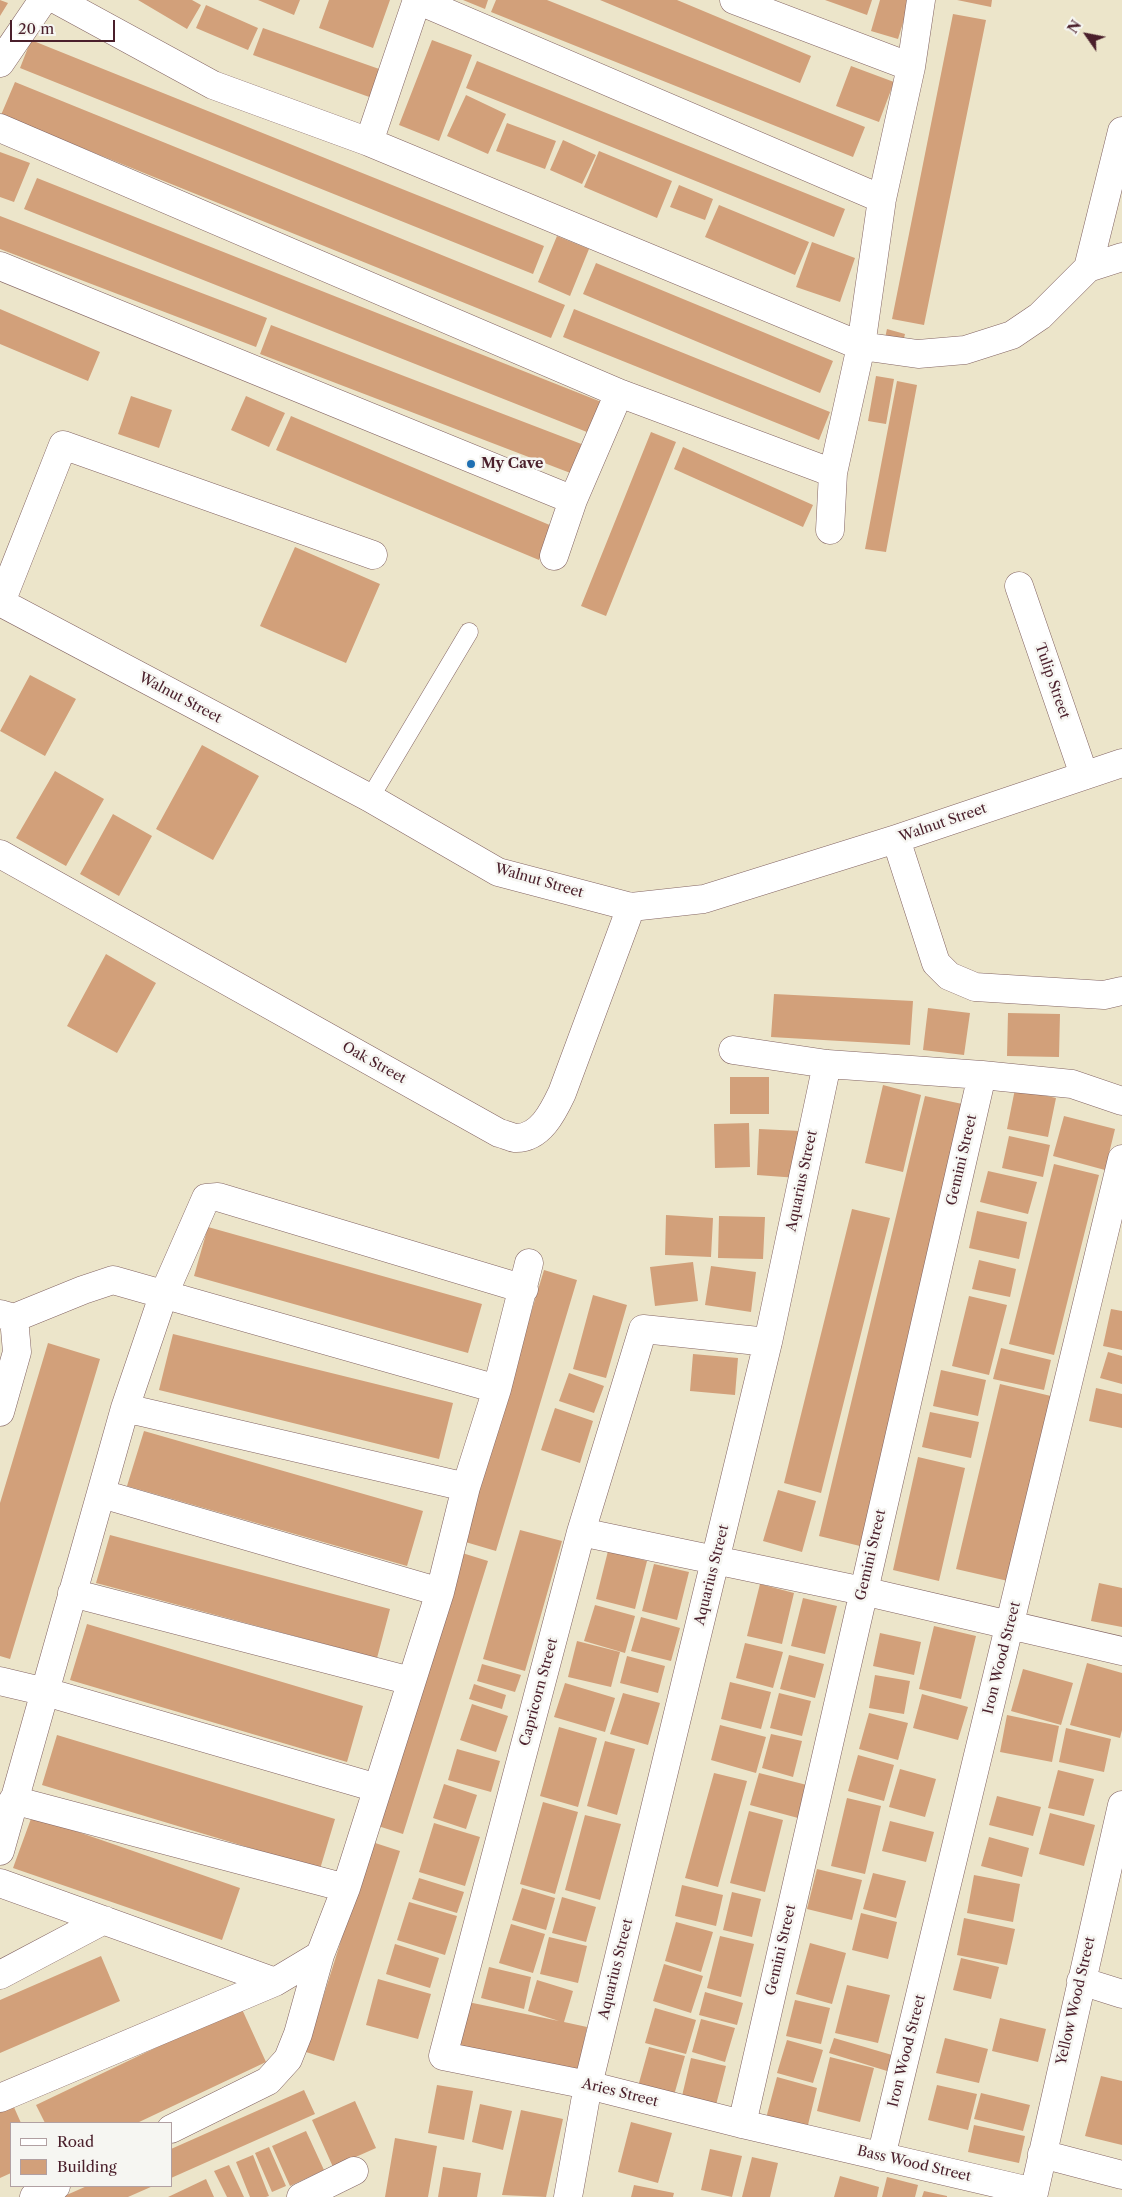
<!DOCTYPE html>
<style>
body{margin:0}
#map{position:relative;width:1122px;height:2197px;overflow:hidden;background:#ece5ca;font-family:"Libre Caslon Text",serif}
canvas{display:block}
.legend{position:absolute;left:10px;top:2122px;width:162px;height:65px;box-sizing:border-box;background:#f6f6f2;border:1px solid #b1a0a2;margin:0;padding:6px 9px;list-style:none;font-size:15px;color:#4a1f2b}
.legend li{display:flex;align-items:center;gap:10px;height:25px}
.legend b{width:25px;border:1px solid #b1a0a2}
.north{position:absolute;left:1062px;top:10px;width:50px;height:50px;-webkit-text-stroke:4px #f6f6f2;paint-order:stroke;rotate:303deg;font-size:14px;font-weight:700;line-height:20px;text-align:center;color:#4a1f2b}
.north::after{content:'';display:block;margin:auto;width:18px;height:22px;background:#4a1f2b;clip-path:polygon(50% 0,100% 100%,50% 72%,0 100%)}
.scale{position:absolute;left:10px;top:20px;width:105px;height:22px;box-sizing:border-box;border:2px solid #4a1f2b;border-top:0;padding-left:6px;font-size:15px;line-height:18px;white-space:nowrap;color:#4a1f2b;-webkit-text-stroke:4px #f6f6f2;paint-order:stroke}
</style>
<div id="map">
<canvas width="1122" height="2197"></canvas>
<ul class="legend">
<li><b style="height:6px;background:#fff"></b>Road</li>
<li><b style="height:14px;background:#d2a07a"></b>Building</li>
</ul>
<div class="north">N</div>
<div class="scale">20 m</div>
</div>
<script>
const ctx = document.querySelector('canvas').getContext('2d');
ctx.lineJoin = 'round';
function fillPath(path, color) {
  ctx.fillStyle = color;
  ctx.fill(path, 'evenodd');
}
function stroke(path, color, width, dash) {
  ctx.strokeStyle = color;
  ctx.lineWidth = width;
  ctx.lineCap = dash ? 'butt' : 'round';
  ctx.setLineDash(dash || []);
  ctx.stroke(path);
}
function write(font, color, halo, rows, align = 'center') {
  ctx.font = font + ' "Libre Caslon Text",serif';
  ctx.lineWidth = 5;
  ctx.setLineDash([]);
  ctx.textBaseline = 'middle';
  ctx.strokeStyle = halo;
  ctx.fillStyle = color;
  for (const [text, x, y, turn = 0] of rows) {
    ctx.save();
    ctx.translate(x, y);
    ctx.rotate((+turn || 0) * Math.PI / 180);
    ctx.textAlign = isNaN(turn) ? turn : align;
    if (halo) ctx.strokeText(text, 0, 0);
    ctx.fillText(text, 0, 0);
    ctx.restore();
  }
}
const building = new Path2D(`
 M0,0L8,3L0,16Z
 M138,0H192L201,5L187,29Z
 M258,0H300L294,15Z
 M329,0H390L373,48L319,28Z
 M463,0H488L485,9Z
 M496,0H547L865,127L853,157L491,12Z
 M600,0H677L811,56L800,83Z
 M825,0H872L867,15Z
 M880,0H910L898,39L871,31Z
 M957,0H992L991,7Z
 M206,5L258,28L248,50L196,28Z
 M953,14L986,20L924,325L892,319Z
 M263,28L382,70L372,98L253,55Z
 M31,40L544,246L533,274L20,68Z
 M432,40L472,55L439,141L399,125Z
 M477,61L845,209L834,237L466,88Z
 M851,66L894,82L879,122L836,106Z
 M15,82L565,305L551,338L1,115Z
 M466,95L506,114L488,154L447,136Z
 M507,123L556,141L545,169L496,151Z
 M563,140L596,155L582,184L550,170Z
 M599,151L672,181L657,218L584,187Z
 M0,152L30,163L14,202L0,197Z
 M37,178L609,405L597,436L24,209Z
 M679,185L713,199L705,220L670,207Z
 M719,205L809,242L795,275L705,237Z
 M0,216L267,318L256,347L0,249Z
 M557,236L589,249L570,296L538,282Z
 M812,242L855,258L840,302L796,287Z
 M596,263L833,361L820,393L583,294Z
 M0,309L100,352L88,381L0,344Z
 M574,309L830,412L819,440L563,337Z
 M271,325L584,445L573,474L260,354Z
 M887,329L905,334L901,351L883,347Z
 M876,376L894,379L886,424L868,421Z
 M897,381L917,385L886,552L865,549Z
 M131,396L172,410L159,448L118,434Z
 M246,396L285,413L269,447L231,430Z
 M291,416L552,526L539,560L276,450Z
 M651,432L676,442L606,616L581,606Z
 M683,447L813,505L803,527L674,469Z
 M295,547L380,584L346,663L260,626Z
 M30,675L76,699L45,756L0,731Z
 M202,745L259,776L213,860L156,829Z
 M55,771L104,799L66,866L16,838Z
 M113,814L152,836L119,896L80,874Z
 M106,954L156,983L117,1053L67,1026Z
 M774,994L913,1001L910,1045L771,1037Z
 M928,1008L970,1013L964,1055L923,1050Z
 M1008,1013L1060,1014L1059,1057L1007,1056Z
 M730,1077H769V1114H730Z
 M883,1085L921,1095L903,1172L865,1163Z
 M1015,1089L1056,1098L1048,1137L1007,1129Z
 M925,1096L967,1105L860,1546L819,1536Z
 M1064,1116L1115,1129L1105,1170L1053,1156Z
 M749,1123L750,1167L715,1168L714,1124Z
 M759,1129L801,1131L798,1178L757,1175Z
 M1009,1136L1050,1145L1043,1177L1002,1168Z
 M1054,1164L1099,1175L1054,1355L1009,1344Z
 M988,1171L1037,1182L1028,1214L980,1202Z
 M852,1209L890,1218L821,1493L784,1483Z
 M977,1211L1027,1222L1019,1259L969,1248Z
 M666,1215L713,1218L711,1257L665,1255Z
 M719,1216L765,1217L763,1259L718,1258Z
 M208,1227L482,1304L468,1353L194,1276Z
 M979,1260L1016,1269L1010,1297L972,1289Z
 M693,1262L698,1301L655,1306L650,1267Z
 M711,1266L756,1272L751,1312L705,1305Z
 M544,1270L577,1280L496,1551L462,1541Z
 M593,1295L627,1305L606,1378L573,1369Z
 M969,1296L1007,1305L989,1375L952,1366Z
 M1111,1309L1122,1311V1350L1103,1346Z
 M173,1334L453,1403L439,1459L159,1390Z
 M48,1343L100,1359L10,1659L0,1656V1503Z
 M1001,1348L1051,1360L1044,1390L993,1379Z
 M1108,1352L1122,1356V1384L1100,1378Z
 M693,1354L738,1358L735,1395L690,1391Z
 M941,1370L986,1380L978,1416L933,1406Z
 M569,1373L604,1386L594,1413L559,1401Z
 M1000,1384L1051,1396L1008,1581L956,1569Z
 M1096,1388L1122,1394V1428L1089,1421Z
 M555,1408L593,1421L580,1463L541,1450Z
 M930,1412L979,1422L971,1458L922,1447Z
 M144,1431L423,1511L407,1566L127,1486Z
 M918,1457L965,1468L939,1581L893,1570Z
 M778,1490L816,1501L802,1552L763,1541Z
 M520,1530L562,1541L525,1671L483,1659Z
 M110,1535L390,1609L377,1658L96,1583Z
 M608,1551L647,1561L635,1609L596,1599Z
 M459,1552L488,1561L403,1834L375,1825Z
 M654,1564L689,1572L677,1620L642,1611Z
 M1099,1583L1122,1588V1627L1091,1621Z
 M760,1584L794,1593L782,1644L747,1636Z
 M803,1598L837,1606L825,1654L791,1646Z
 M595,1605L635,1616L625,1653L584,1641Z
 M641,1617L680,1628L671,1661L631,1651Z
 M87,1624L363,1706L347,1762L70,1680Z
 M934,1626L976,1636L961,1699L919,1689Z
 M880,1633L921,1642L914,1675L873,1666Z
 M577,1641L620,1652L611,1687L568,1677Z
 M745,1643L783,1652L773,1688L736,1678Z
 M789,1655L824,1664L815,1698L780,1689Z
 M627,1656L665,1666L658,1693L620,1683Z
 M1087,1663L1122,1673V1730L1120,1738L1070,1725Z
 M482,1664L521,1675L515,1692L477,1681Z
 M1023,1669L1073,1683L1061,1725L1011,1711Z
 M875,1675L910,1681L904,1714L869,1708Z
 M730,1682L771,1692L761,1729L721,1719Z
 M565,1683L615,1698L605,1732L554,1717Z
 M474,1684L506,1695L502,1709L469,1699Z
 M623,1693L660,1703L648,1745L610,1734Z
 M779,1693L811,1701L802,1736L770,1728Z
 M922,1694L968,1707L958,1740L913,1728Z
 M472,1704L508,1716L496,1752L460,1740Z
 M869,1713L908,1723L898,1760L859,1749Z
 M1007,1715L1059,1726L1052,1762L1000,1752Z
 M720,1725L766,1737L756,1773L711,1760Z
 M559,1727L597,1738L578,1807L540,1796Z
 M1066,1728L1111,1739L1104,1772L1059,1762Z
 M771,1734L802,1741L793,1777L762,1768Z
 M57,1735L335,1819L320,1869L42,1785Z
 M605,1741L635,1749L617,1815L587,1806Z
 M457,1749L500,1761L491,1792L448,1780Z
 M858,1755L894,1765L884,1801L848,1791Z
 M900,1769L936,1779L925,1817L889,1807Z
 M1058,1770L1094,1779L1084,1816L1048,1808Z
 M714,1773L747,1781L718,1887L685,1878Z
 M759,1773L807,1785L798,1818L750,1805Z
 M444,1784L477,1795L466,1829L433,1818Z
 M997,1796L1041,1807L1033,1836L989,1825Z
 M847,1798L881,1806L865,1874L831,1866Z
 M543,1802L578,1812L555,1894L520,1884Z
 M749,1811L783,1820L765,1892L730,1883Z
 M1050,1813L1095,1825L1084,1866L1039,1854Z
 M585,1815L621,1824L600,1900L565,1890Z
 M32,1816L240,1888L222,1940L13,1868Z
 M890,1821L934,1832L926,1862L882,1851Z
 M434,1823L480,1837L465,1886L419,1872Z
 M989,1837L1029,1848L1022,1877L981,1866Z
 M372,1842L400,1851L334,2061L306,2052Z
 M817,1869L862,1880L852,1920L807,1909Z
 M873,1873L906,1881L896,1918L863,1909Z
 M974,1875L1020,1884L1013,1922L967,1913Z
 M419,1878L464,1892L457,1913L412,1899Z
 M682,1885L723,1895L716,1926L675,1916Z
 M522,1888L555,1898L546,1930L512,1920Z
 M732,1892L761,1899L752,1937L723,1930Z
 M562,1897L596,1907L586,1942L552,1933Z
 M409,1902L457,1916L445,1955L397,1940Z
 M861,1913L897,1922L888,1959L852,1950Z
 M964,1918L1015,1929L1007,1965L957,1955Z
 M676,1922L713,1932L701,1972L665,1961Z
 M511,1924L545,1934L533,1973L499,1963Z
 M720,1936L754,1944L741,1997L707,1988Z
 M549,1937L587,1946L578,1983L540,1974Z
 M810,1943L846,1953L832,2004L796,1994Z
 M395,1944L439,1958L430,1988L386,1974Z
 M101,1956L120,2001L0,2053V2000Z
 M961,1958L999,1967L991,1999L953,1990Z
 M664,1964L703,1976L691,2013L653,2001Z
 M489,1967L531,1977L524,2009L481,1998Z
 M378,1979L431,1994L418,2039L366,2025Z
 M537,1980L573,1991L564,2022L587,2027L577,2075L458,2050L468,2002L559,2021L528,2011Z
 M847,1985L890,1995L878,2043L835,2033Z
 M705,1992L743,2003L737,2025L699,2015Z
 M795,2000L830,2008L821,2044L786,2036Z
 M241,2007L266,2062L137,2123H45L36,2105Z
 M655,2008L696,2020L686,2054L645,2043Z
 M1000,2018L1046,2029L1038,2062L992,2051Z
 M701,2019L735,2028L725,2062L692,2052Z
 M834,2038L892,2055L887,2071L829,2053Z
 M945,2038L988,2049L979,2083L936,2073Z
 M787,2040L823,2050L813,2083L777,2073Z
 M649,2047L685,2056L673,2099L637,2090Z
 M830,2057L874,2068L860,2122L817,2111Z
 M691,2058L726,2066L716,2105L682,2096Z
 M1101,2076L1122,2081V2145L1085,2136Z
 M777,2077L817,2088L806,2133L765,2122Z
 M437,2085L473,2091L464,2140L428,2133Z
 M937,2085L977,2094L968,2130L928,2120Z
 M304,2090L315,2114L171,2178V2149Z
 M981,2093L1030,2105L1023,2131L974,2119Z
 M355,2101L376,2148L333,2167L312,2120Z
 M480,2104L512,2111L503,2150L472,2142Z
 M13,2105L21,2123H11V2173L0,2178V2111Z
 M521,2110L563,2119L546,2197L502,2195Z
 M631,2122L672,2133L658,2183L618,2172Z
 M974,2125L1025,2136L1019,2163L968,2152Z
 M306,2131L324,2170L290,2186L272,2146Z
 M395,2138L437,2146L428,2197H385Z
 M269,2147L286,2186L272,2192L255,2153Z
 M710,2149L742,2156L732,2197L701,2190Z
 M253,2155L269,2196L266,2197H250L236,2162Z
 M752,2157L778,2163L770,2197H742Z
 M229,2165L244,2197H227L214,2171Z
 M443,2167L481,2173L477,2197H438Z
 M840,2176L879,2187L877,2197H834Z
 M887,2177L918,2185L915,2197H882Z
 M206,2179L214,2197H168Z
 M634,2185L674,2193L673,2197H631Z
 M87,2186H153L128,2197H62Z
 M924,2191L947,2196V2197H922Z`);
const service = new Path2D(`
 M370,798L469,632`);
const minor = new Path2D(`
 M57,0L213,85L369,142L861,346L918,354L965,350L1012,335L1040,316L1088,268L1122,257
 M417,0L882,199
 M734,0L911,67
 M0,63L43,0
 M0,128L619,393L833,473
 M369,142L417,0
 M0,266L573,500
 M1088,268L1122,131
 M830,530L833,473L861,346L882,199L911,67L921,0
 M554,556L573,500L619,393
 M1019,586L1084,775
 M0,602L370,798L498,872L631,907L704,899L896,839L1122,763
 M1,602L63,445L373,555
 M896,839L936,963L949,976L975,987L1104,995L1122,991
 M0,854L499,1133C504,1134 510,1137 515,1138C540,1139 553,1112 562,1093L631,907
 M733,1050L827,1064L982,1075
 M0,1314L14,1318L17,1352L0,1412
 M14,1318L83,1290L113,1280L497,1389
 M768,1342L643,1329L581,1532L443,2056L588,2085L742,2124L1034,2192
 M125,1408L466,1487
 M102,1494L440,1592
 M581,1532L863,1591L1122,1651
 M72,1593L411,1681
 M0,1681L46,1692L377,1788
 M13,1800L346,1888
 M0,1851L125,1408L163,1296L206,1198L218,1197L524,1289
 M0,1883L275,1982
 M0,1975L104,1920
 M1081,1981L1122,1994
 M0,2098L275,1982L320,1955
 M742,2124L982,1075L1072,1084L1122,1101
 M171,2129L268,2081L288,2059L298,2034L320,1955L346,1888L440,1592L466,1487L497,1389L529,1263
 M1042,2154L1122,2175
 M881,2157L1122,1159
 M34,2197L56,2186
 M301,2197L354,2171
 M568,2197L588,2085L768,1342L827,1064
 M1033,2197L1122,1805`);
const markers = [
 [471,464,5,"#1f6fb2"]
];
const poiNames = [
 ["My Cave",481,464]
];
const streetNames = [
 ["Tulip Street",1052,681,71],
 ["Walnut Street",180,698,28],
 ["Walnut Street",943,823,-19],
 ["Walnut Street",539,881,16],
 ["Oak Street",374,1063,29],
 ["Gemini Street",962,1160,-77],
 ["Aquarius Street",802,1181,-78],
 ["Gemini Street",871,1555,-77],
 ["Aquarius Street",712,1575,-76],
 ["Iron Wood Street",1002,1658,-76],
 ["Capricorn Street",539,1692,-75],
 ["Gemini Street",781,1950,-77],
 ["Aquarius Street",616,1969,-76],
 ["Yellow Wood Street",1076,2001,-77],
 ["Iron Wood Street",907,2051,-76],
 ["Aries Street",620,2093,14],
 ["Bass Wood Street",914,2164,13]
];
fillPath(building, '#d2a07a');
stroke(service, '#836463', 19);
stroke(minor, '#836463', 29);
stroke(service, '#fff', 18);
stroke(minor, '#fff', 28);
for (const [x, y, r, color] of markers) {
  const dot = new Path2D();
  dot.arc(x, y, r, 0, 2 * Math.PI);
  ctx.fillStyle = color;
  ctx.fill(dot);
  stroke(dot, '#f6f6f2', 2);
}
write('bold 14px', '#4a1f2b', '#f6f6f2', poiNames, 'left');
write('14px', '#4a1f2b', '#f6f6f2', streetNames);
</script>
